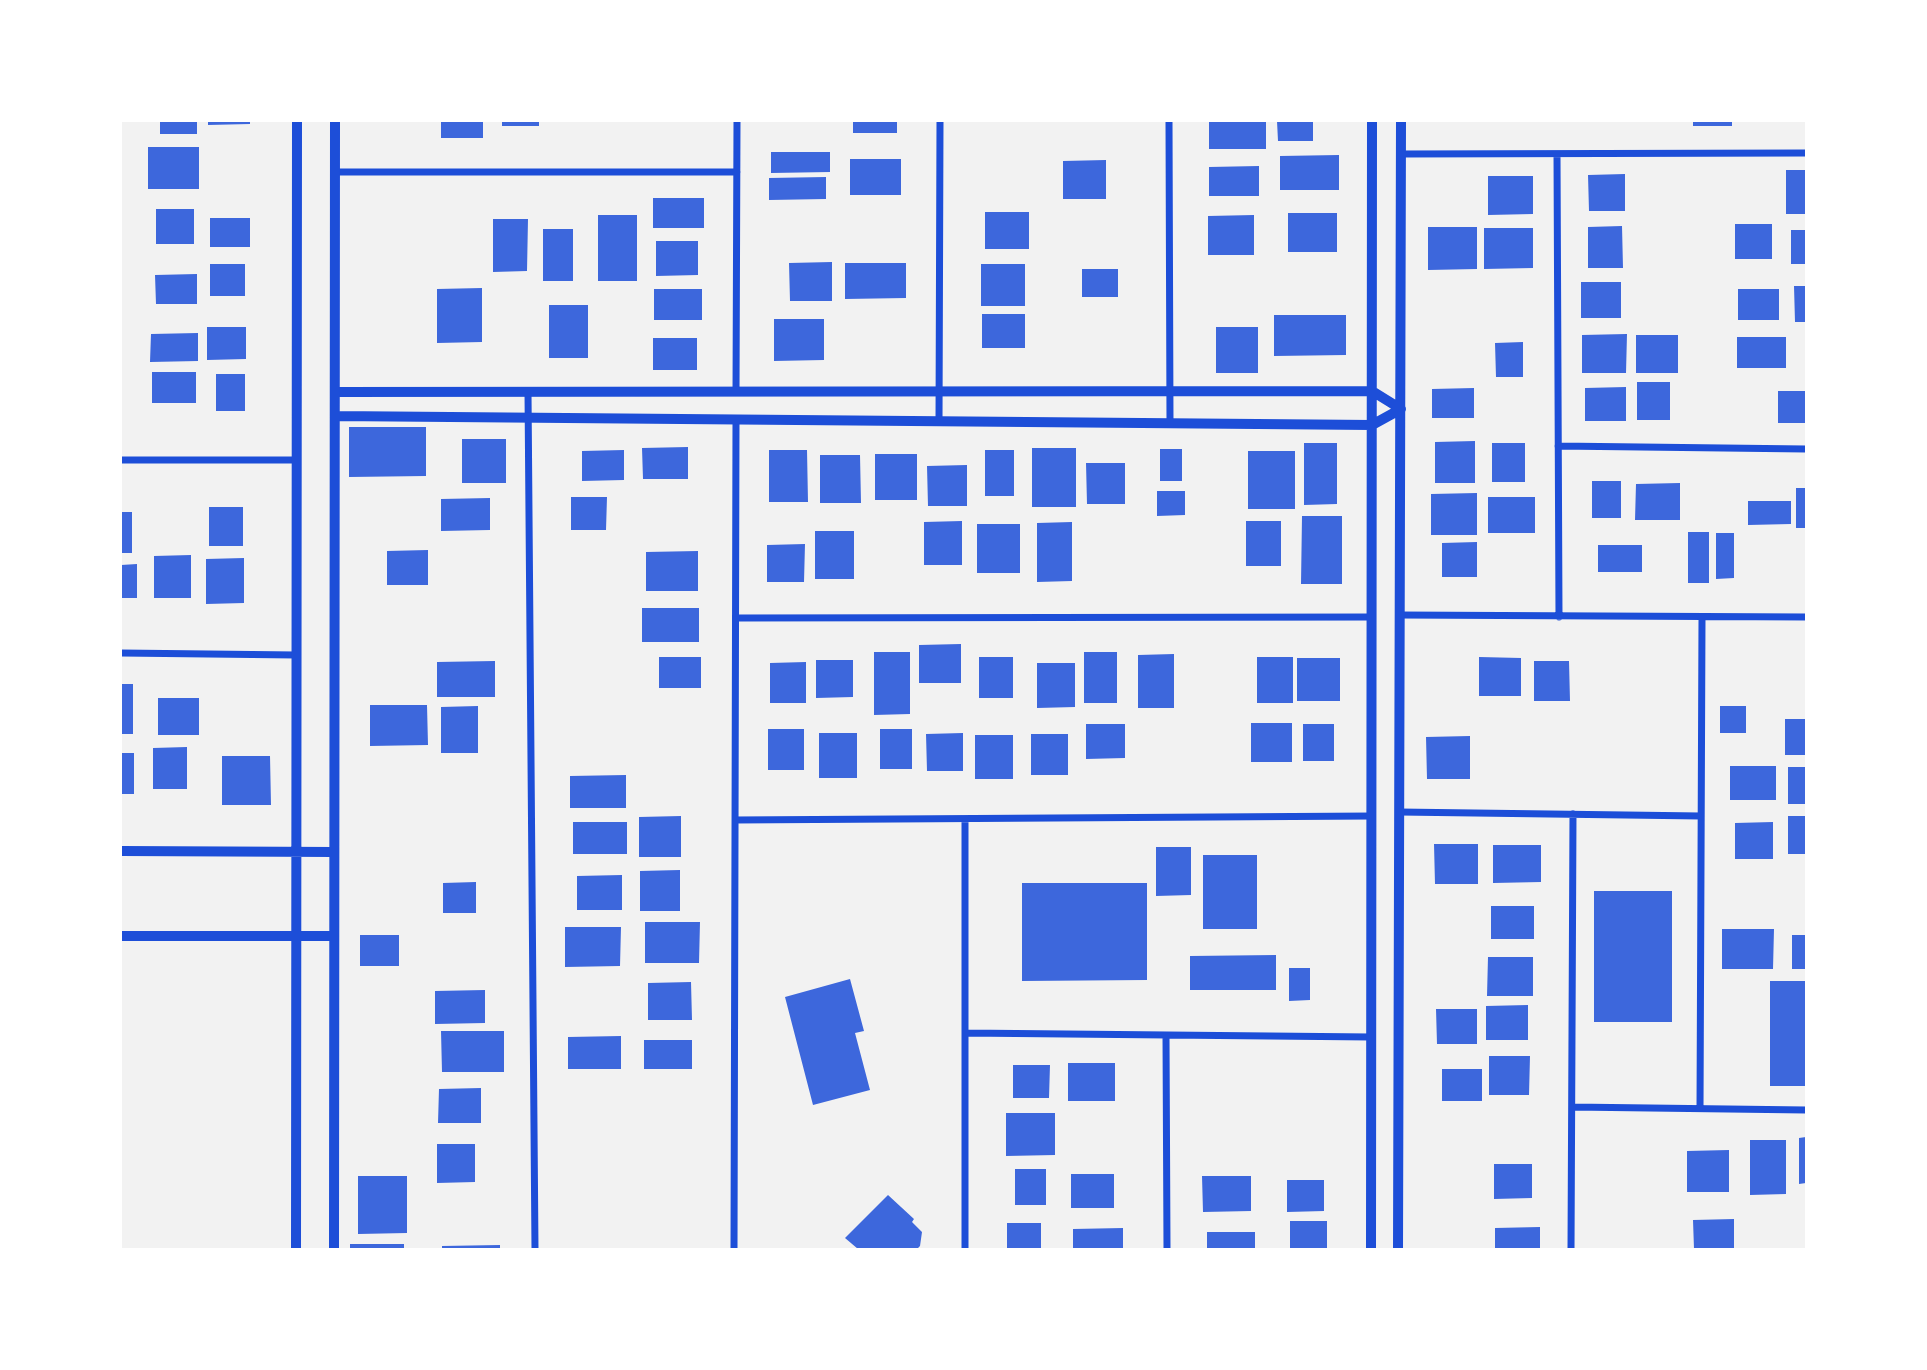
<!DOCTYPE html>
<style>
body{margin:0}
#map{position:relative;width:1927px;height:1370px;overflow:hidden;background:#f2f2f2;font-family:"Roboto Condensed",sans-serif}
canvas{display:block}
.frame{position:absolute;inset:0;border:122px solid #fff;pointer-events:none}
</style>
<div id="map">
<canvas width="1927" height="1370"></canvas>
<div class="frame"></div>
</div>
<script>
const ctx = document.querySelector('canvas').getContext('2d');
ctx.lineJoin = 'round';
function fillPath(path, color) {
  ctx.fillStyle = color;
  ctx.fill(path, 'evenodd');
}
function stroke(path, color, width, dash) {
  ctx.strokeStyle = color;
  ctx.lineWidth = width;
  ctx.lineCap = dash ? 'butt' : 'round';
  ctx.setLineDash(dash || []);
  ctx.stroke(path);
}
const building = new Path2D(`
 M160,121H197V134H160Z
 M208,121H250V124L208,125Z
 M441,121H483V138H441Z
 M502,121H539V126H502Z
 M853,121H897V133H853Z
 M1209,121H1266V149H1209Z
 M1277,121H1313V141H1278Z
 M1693,121H1732V126H1693Z
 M148,147H199V189H148Z
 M771,152H830V172L771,173Z
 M1339,155V190H1280V156Z
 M850,159H901V195H850Z
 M1106,160V199H1063V161Z
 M1259,166V196H1209V167Z
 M1786,170H1806V214H1786Z
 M1625,174V211H1589L1588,175Z
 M1488,176H1533V214L1488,215Z
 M826,177V199L769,200V178Z
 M653,198H704V228H653Z
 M156,209H194V244H156Z
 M985,212H1029V249H985Z
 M1288,213H1337V252H1288Z
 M598,215H637V281H598Z
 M1254,215V255H1208V216Z
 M210,218H250V247H210Z
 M493,219H528L527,271L493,272Z
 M1735,224H1772V259H1735Z
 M1622,226L1623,268H1588V227Z
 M1428,227H1477V269L1428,270Z
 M1484,228H1533V268L1484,269Z
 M543,229H573V281H543Z
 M1791,230H1806V264H1791Z
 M656,241H698V275L656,276Z
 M832,262V301H790L789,263Z
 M845,263H906V298L845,299Z
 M210,264H245V296H210Z
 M981,264H1025V306H981Z
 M1082,269H1118V297H1082Z
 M197,274V304H156L155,275Z
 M1581,282H1621V318H1581Z
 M1794,286H1806V322H1795Z
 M482,288V342L437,343V289Z
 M654,289H702V320H654Z
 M1738,289H1779V320H1738Z
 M549,305H588V358H549Z
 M982,314H1025V348H982Z
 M1274,315H1346V355L1274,356Z
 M774,319H824V360L774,361Z
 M207,327H246V359L207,360Z
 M1216,327H1258V373H1216Z
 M198,333V361L150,362L151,334Z
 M1627,334L1626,373H1582V335Z
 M1636,335H1678V373H1636Z
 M1737,337H1786V368H1737Z
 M653,338H697V370H653Z
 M1523,342V377H1496L1495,343Z
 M152,372H196V403H152Z
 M216,374H245V411H216Z
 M1637,382H1670V420H1637Z
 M1626,387V421H1585V388Z
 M1474,388V418H1432V389Z
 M1778,391H1806V423H1778Z
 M349,427H426V476L349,477Z
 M462,439H506V483H462Z
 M1475,441V483H1435V442Z
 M1304,443H1337V504L1304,505Z
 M1492,443H1525V482H1492Z
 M688,447V479H643L642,448Z
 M1032,448H1076V507H1032Z
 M1160,449H1182V481H1160Z
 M624,450V480L582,481V451Z
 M769,450H807L808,502H769Z
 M985,450H1014V496H985Z
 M1248,451H1295V509H1248Z
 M875,454H917V500H875Z
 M820,455H860L861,503H820Z
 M1086,463H1125V504H1087Z
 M967,465V506H928L927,466Z
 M1592,481H1621V518H1592Z
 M1680,483V520H1635L1636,484Z
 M1796,488H1806V528H1796Z
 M1157,491H1185V515L1157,516Z
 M1477,493V535H1431V494Z
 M571,497H607L606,530H571Z
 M1488,497H1535V533H1488Z
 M490,498V530L441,531V499Z
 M1748,501H1791V524L1748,525Z
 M209,507H243V546H209Z
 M121,512H132V553H121Z
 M1302,516H1342V584H1301Z
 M962,521V565H924V522Z
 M1246,521H1281V566H1246Z
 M1072,522V581L1037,582V523Z
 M977,524H1020V573H977Z
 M815,531H854V579H815Z
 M1688,532H1709V583H1688Z
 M1716,533H1734V578L1716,579Z
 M1477,542V577H1442V543Z
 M805,544L804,582H767V545Z
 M1598,545H1642V572H1598Z
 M428,550V585H387V551Z
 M698,551V591H646V552Z
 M191,555V598H154V556Z
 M244,558V603L206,604V559Z
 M137,564V598H121V565Z
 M642,608H699V642H642Z
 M961,644V683H919V645Z
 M874,652H910V714L874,715Z
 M1084,652H1117V703H1084Z
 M1174,654V708H1138V655Z
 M659,657H701V688H659Z
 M979,657H1013V698H979Z
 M1257,657H1293V703H1257Z
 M1479,657L1521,658V696H1479Z
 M1297,658H1340V701H1297Z
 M816,660H853V697L816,698Z
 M495,661V697H437V662Z
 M1534,661H1569L1570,701H1534Z
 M806,662V703H770V663Z
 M1037,663H1075V707L1037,708Z
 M121,684H133V734H121Z
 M158,698H199V735H158Z
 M370,705H427L428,745L370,746Z
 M478,706V753H441V707Z
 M1720,706H1746V733H1720Z
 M1785,719H1806V755H1785Z
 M1251,723H1292V762H1251Z
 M1086,724H1125V758L1086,759Z
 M1303,724H1334V761H1303Z
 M768,729H804V770H768Z
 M880,729H912V769H880Z
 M819,733H857V778H819Z
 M963,733V771H927L926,734Z
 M1031,734H1068V775H1031Z
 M975,735H1013V779H975Z
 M1470,736V779H1427L1426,737Z
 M187,747V789H153V748Z
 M121,753H134V794H121Z
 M222,756H270L271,805H222Z
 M1730,766H1776V800H1730Z
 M1788,767H1806V804H1788Z
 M626,775V808H570V776Z
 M681,816V857H639V817Z
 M1788,816H1806V854H1788Z
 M573,822H627V854H573Z
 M1773,822V859H1735V823Z
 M1434,844H1478V884H1435Z
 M1493,845H1541V882L1493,883Z
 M1156,847H1191V895L1156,896Z
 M1203,855H1257V929H1203Z
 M680,870V911H640V871Z
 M622,875V910H577V876Z
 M476,882V913H443V883Z
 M1022,883H1147V980L1022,981Z
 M1594,891H1672V1022H1594Z
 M1491,906H1534V939H1491Z
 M645,922H700L699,963H645Z
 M565,927H621L620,966L565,967Z
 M1722,929H1774L1773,969H1722Z
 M360,935H399V966H360Z
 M1792,935H1806V969H1792Z
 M1276,955V990H1190V956Z
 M1488,957H1533V996H1487Z
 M1289,968H1310V1000L1289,1001Z
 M850,979L864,1031L855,1033L870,1090L813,1105L785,997Z
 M1770,981H1806V1086H1770Z
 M691,982L692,1020H648V983Z
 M485,990V1023L435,1024V991Z
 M1528,1005V1040H1486V1006Z
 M1436,1009H1477V1044H1437Z
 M441,1031H504V1072H442Z
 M621,1036V1069H568V1037Z
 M644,1040H692V1069H644Z
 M1489,1056H1530L1529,1095H1489Z
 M1068,1063H1115V1101H1068Z
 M1013,1065H1050L1049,1098H1013Z
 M1442,1069H1482V1101H1442Z
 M481,1088V1123H438L439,1089Z
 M1006,1113H1055V1155L1006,1156Z
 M1806,1137V1183L1799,1184V1138Z
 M1750,1140H1786V1194L1750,1195Z
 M437,1144H475V1182L437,1183Z
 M1729,1150V1192H1687V1151Z
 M1494,1164H1532V1198L1494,1199Z
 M1015,1169H1046V1205H1015Z
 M1071,1174H1114V1208H1071Z
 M358,1176H407V1233L358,1234Z
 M1202,1176H1251V1211L1203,1212Z
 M1287,1180H1324V1211L1287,1212Z
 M888,1195L914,1219L912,1222L922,1232L920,1246L917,1249H858L845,1238Z
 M1734,1219V1249H1694L1693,1220Z
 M1290,1221H1327V1249H1290Z
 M1007,1223H1041V1249H1007Z
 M1540,1227V1249H1495V1228Z
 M1123,1228V1249H1073V1229Z
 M1207,1232H1255V1249H1207Z
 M350,1244H404V1249H350Z
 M500,1245V1249H442V1246Z`);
const minor = new Path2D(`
 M1169,121L1170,424
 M1400,154L1806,153
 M1557,154L1559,617
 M335,172H737
 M528,392L535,1249
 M736,392L737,121
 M939,421L940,121
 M1558,446L1806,449
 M121,460H297
 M1399,615L1806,617
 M736,618L1372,617
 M121,653L296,655
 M1399,812L1701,816
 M965,819V1249
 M735,820L1372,816
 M965,1033L1371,1037
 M1166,1035L1167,1249
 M1572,1107L1806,1110
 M1700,1108L1702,618
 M734,1249L736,420
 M1571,1249L1573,814`);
const tertiary = new Path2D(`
 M335,392L1372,391L1401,409L1372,425L335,416
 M121,851L334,852
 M121,936H334
 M296,1249L297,121
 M334,1249L335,121
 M1371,1249L1372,121
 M1398,1249L1401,121`);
fillPath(building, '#3d67dc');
stroke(minor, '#1d4ed8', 7);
stroke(tertiary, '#1d4ed8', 10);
</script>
